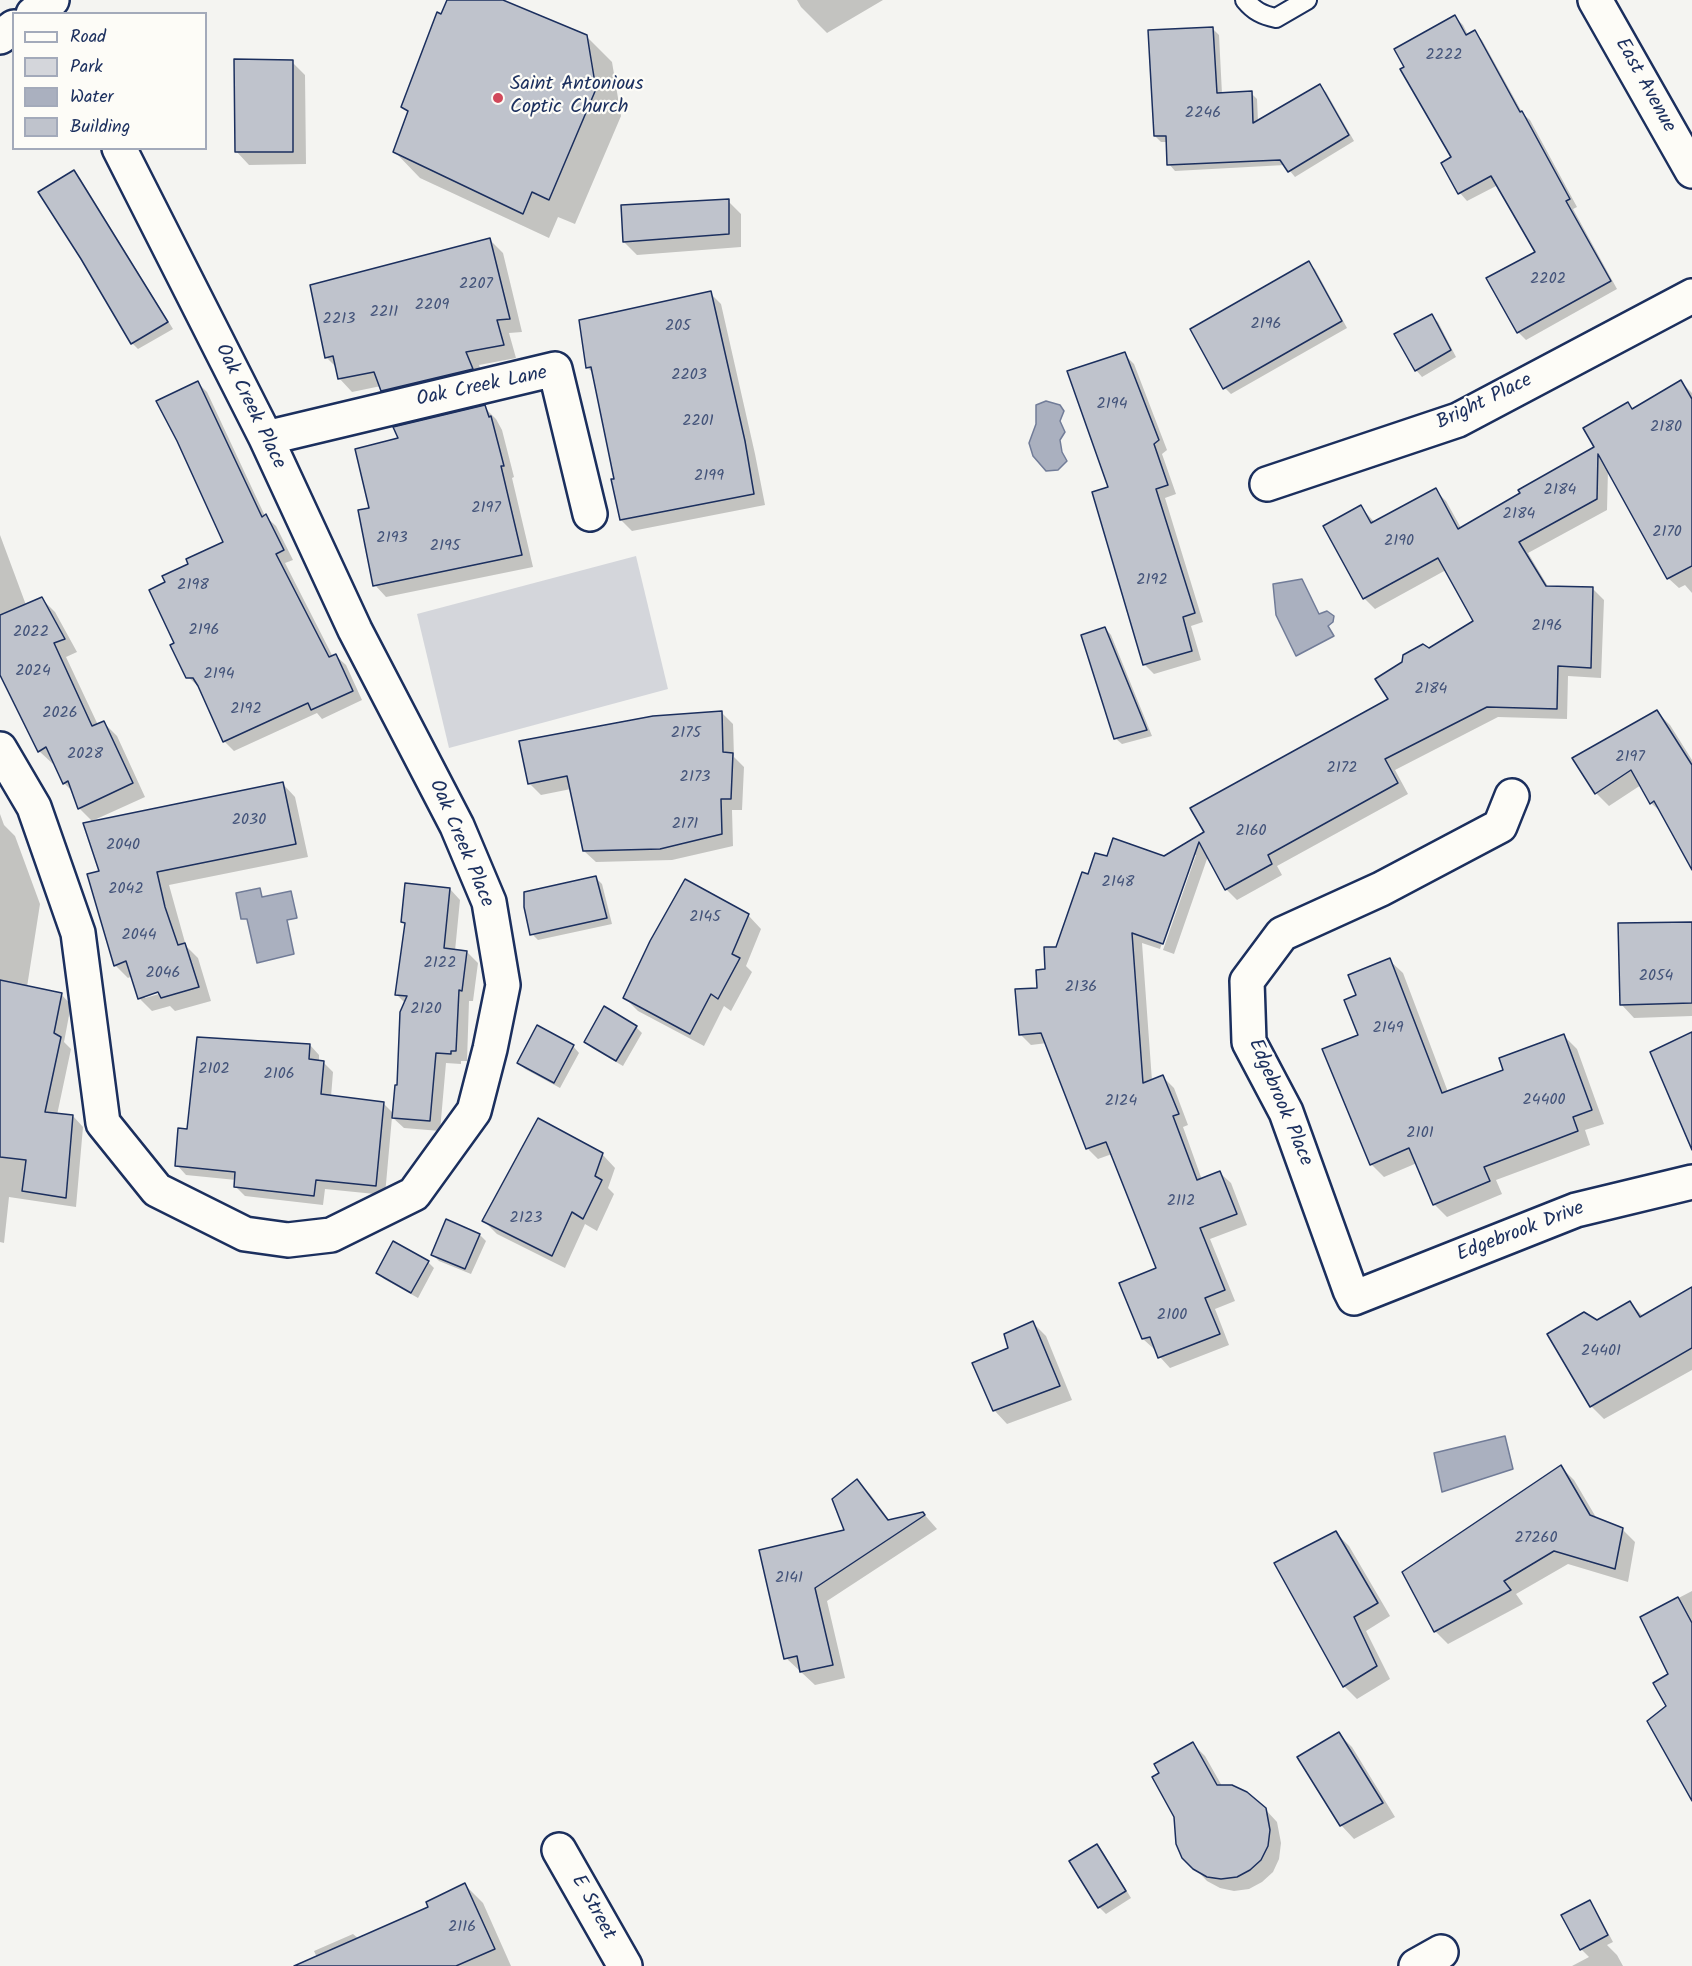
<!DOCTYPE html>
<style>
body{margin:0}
#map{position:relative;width:1692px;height:1966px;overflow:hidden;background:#f4f4f1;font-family:Kalam,sans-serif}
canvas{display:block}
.legend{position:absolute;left:12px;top:12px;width:195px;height:138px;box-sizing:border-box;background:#fdfcf7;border:2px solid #a3aaba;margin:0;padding:8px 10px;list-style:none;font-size:18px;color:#1b2f5e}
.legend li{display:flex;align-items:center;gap:12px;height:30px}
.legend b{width:30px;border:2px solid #a3aaba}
</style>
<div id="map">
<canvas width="1692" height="1966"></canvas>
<ul class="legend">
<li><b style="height:8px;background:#fdfcf7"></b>Road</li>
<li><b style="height:16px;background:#d4d6db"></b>Park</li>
<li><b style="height:16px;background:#aab0bf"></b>Water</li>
<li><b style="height:16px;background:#bfc3cc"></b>Building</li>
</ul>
</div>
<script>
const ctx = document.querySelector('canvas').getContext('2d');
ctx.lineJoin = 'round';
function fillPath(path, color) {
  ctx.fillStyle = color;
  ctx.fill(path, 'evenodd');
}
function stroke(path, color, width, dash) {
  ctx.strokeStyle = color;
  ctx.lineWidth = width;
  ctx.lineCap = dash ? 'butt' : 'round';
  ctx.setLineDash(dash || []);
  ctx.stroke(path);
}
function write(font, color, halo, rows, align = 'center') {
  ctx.font = font + ' Kalam,sans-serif';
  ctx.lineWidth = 4.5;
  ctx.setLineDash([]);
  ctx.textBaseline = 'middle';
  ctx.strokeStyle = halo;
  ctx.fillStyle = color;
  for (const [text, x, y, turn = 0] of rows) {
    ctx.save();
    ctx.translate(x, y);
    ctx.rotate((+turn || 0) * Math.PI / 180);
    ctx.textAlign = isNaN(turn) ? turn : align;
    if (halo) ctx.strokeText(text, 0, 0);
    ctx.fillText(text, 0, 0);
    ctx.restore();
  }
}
const green = new Path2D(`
 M636,556L668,689L449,748L417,614Z`);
const water = new Path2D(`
 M1046,401L1060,405L1064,411L1060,421L1065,432L1060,440L1062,452L1067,461L1058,470L1046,471L1033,456L1029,443L1036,424V405Z
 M1302,579L1319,614L1327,611L1334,616L1333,622L1328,626L1334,636L1296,656L1276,615L1273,584Z
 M260,888L262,897L291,891L297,918L287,920L294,954L257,963L247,919H241L236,893Z
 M1505,1436L1513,1469L1442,1492L1434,1453Z`);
const shadow = new Path2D(`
 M448,0H499L586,36L612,62L621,116L575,224L558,217L549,238L420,178L395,152L409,113L403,107Z
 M797,0H883L827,33L801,7Z
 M1455,17L1463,25L1468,35L1474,32L1482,40L1523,114L1530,120L1577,207L1573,209L1617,289L1526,340L1518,332L1537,252L1498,185L1467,201L1460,193L1443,163L1453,157Z
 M1213,29L1219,35L1222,94L1251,93L1257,99L1258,122L1319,86L1326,92L1354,141L1295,177L1285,165L1175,171L1169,164L1167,142H1161L1155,136Z
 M292,62L305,75L306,164L249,165L236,151Z
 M74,172L80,178L173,329L138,349L132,343L40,193Z
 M728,201L741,214V247L637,255L624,242Z
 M490,240L503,253L522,332L509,333L516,358L479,365L485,382L395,404L382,390L381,386L352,392L339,378L337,368L327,358Z
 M1308,263L1315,269L1347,328L1231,394L1225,388L1192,330Z
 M710,293L721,304L755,454L765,505L632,531L621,520L615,480L594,374L588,368Z
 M1432,316L1438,322L1456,357L1422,377L1416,370L1396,335Z
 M1124,354L1134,364L1167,450L1162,454L1176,494L1165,498L1203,622L1191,626L1201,660L1154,674L1144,664L1110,487Z
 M197,382L207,392L265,516L276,526L293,560L285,563L333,657L336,656L346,665L362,700L322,719L317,713L234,751L224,741L199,687L188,677L176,644L167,583L189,565L225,543Z
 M1681,382L1692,393V593L1685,585L1679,588L1668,578L1608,469L1607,510L1528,553L1549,588L1593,589L1604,600L1601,678L1568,676L1567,719L1498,717L1395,770L1408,794L1277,866L1282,875L1237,900L1226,889L1208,856L1174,954L1163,950L1196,855H1193L1160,949L1142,943L1152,1081L1163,1077L1174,1088L1188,1125L1183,1127L1202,1180L1220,1173L1231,1183L1247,1225L1210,1239L1235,1301L1215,1309L1229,1345L1170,1368L1160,1357L1156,1349H1154L1143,1339L1158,1269L1112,1154L1098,1159L1088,1149L1047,1043L1031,1045L1020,1034L1089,876L1108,858H1165L1206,833L1390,700L1429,649L1475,621L1446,570L1375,609L1364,598L1361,507L1375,523L1435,490L1446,501L1461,528L1596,448L1628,404L1633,410Z
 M484,407L496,419L502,430L514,477L512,478L533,567L386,597L375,585L370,509L400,439Z
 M0,535L26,605L41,598L55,612L77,652L66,657L98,725L104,723L117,736L145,797L92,821L79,808L74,793L64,783L55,763L53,764L39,751L0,672Z
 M1105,628L1111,635L1152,736L1122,744L1115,738Z
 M721,712L733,724L734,757L744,767L742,810H732L733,846L672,860L596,862L584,851L571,789L541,795L529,783Z
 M1657,712L1670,725L1692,760V867L1663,814L1651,803L1641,785L1609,806L1596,793Z
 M282,783L295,797L308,857L169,885L186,946L198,958L211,1001L175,1011L170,1006L152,1011L139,998L132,976L128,978L115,965L101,873ZM165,989L166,992L145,998V995Z
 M0,814L4,825L15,836L40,904L27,987L61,994L71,1005L64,1042L71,1049L57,1115L73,1116L83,1127L76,1207L9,1197L4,1243L0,1242Z
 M596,878L602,884L612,924L538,940L532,934Z
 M450,889L460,900L455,951L467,952L478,963L473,1001H469L467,1061H461V1064L446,1063L440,1131L404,1128L392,1117L385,1195L325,1189L323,1205L245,1196L235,1186L236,1180L186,1175L177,1165L188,1131L310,1045L319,1055V1062H323L333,1072L331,1097L383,1103L394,1114L399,1087L405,1003L397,995L407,925L403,921Z
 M748,915L761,929L746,966L752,972L731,1011L724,1006L704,1046L638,1011L625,998Z
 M1692,924V1016L1634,1018L1621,1004Z
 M1389,960L1403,973L1448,1092L1505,1071L1564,1036L1577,1049L1604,1124L1585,1130L1590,1145L1496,1180L1502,1194L1447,1217L1434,1204L1417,1163L1384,1177L1371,1164L1358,996Z
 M636,1027L642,1033L623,1066L592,1048L586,1041Z
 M573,1046L579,1053L560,1088L525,1069L519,1063Z
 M602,1154L615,1168L608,1188L614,1194L597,1231L585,1224L565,1268L497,1234L484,1221Z
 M447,1221L480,1235L486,1241L471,1274L439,1261L432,1254Z
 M428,1262L434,1268L418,1298L384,1279L378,1273Z
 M1692,1289V1370L1604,1419L1591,1406L1597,1322L1630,1303L1644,1317Z
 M1033,1323L1046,1336L1072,1400L1007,1424L994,1410L1010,1349Z
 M1561,1467L1574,1480L1597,1519L1622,1529L1635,1542L1628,1582L1568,1564L1516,1594L1523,1604L1448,1644L1435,1631Z
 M857,1481L870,1494L890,1521L923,1513L937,1529L827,1601L845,1678L815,1685L786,1658L761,1551L846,1531Z
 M1336,1533L1349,1546L1390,1616L1366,1631L1390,1679L1357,1699L1344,1686Z
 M1692,1591V1795L1668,1706L1670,1674L1642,1617Z
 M1339,1734L1352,1747L1395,1817L1354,1839L1341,1825Z
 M1193,1744L1205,1756L1222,1786L1265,1809L1277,1822L1281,1843L1279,1859L1273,1872L1262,1882L1249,1889L1234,1891L1220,1888L1207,1881L1184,1857Z
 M1097,1846L1103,1852L1131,1898L1106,1914L1099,1907L1071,1861Z
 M465,1885L483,1903L511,1966H321L314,1951L353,1934L359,1939L430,1908Z
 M1589,1902L1595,1908L1613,1942L1607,1945L1617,1955L1623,1966H1572L1589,1957L1581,1949Z`);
const building = new Path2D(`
 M447,0H503L587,35L596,89L549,200L532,192L523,214L393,152L408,111L401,107L437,12L441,14Z
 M1455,15L1466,35L1475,30L1520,112L1522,111L1570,199L1566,201L1611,281L1517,333L1486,278L1535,252L1491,176L1458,194L1441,163L1451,157L1400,69L1404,67L1394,49Z
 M1213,27L1217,93L1252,91L1253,123L1320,84L1349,135L1288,172L1280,160L1167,165L1166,136H1154L1148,30Z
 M234,59L293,60V152H235Z
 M74,170L168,322L131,344L81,259L38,192Z
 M729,199V234L623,242L621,205Z
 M490,238L510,319L497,320L504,345L466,352L473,369L381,391L374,372L338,379L333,356L325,358L310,285Z
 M1309,261L1342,321L1223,389L1190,329Z
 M711,291L745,441L754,494L620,520L611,479H614L591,367L586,368L579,320Z
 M1432,314L1451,350L1415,371L1394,334Z
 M1125,352L1159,440L1154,444L1168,485L1156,489L1195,613L1183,617L1192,651L1143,665L1092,492L1108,487L1067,371Z
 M1681,380L1692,399V566L1667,579L1598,454L1597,499L1519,542L1546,586L1593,587L1591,668L1558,666L1557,709L1487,707L1385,759L1398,783L1268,855L1272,864L1225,890L1199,842L1163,944L1132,933L1143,1083L1163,1075L1179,1114L1173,1116L1197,1180L1220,1171L1237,1214L1200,1228L1225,1290L1205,1298L1220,1334L1158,1358L1150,1337L1142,1339L1119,1283L1156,1268L1106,1142L1086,1149L1041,1033L1019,1035L1015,989L1037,988L1036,970L1045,969L1044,947H1056L1082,872L1088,874L1095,853L1107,856L1113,838L1164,856L1204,832L1190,808L1388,699L1375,679L1402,662L1403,655L1423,644L1429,648L1473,621L1438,558L1363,599L1323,526L1361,505L1371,523L1436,488L1458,529L1520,493L1518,490L1594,447L1583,428L1628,402L1632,409Z
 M198,381L262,517L266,514L284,550L276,554L329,657L336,654L353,691L311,710L308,703L223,742L198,686L193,678H186L170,645L174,643L149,590L165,582L162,576L188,564L186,559L223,542L177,441L156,401Z
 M485,405L489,417L491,416L504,466H501L522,555L373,586L358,510L369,508L355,449L398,438L393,427Z
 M42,597L65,639L54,643L92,726L104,721L133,783L78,809L68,781L63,784L46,747L38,752L0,675V615Z
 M1105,627L1147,730L1114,739L1081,635Z
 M1657,710L1692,765V870L1654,801L1650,804L1631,770L1595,794L1572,758Z
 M722,711L723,752L733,753L731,799H721L722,834L660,849L583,851L567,776L528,784L519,741L653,716Z
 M283,782L296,844L157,872L165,907L178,945L185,943L199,987L161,998L158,992L138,999L126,961L114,966L87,874L99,871L83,823Z
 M596,876L607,918L530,935L524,907V892Z
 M685,879L749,914L732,954L740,958L718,999L711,994L690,1034L623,998L650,941Z
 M405,883L450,888L444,948L467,951L462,991L459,990L456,1051H451V1054L436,1053L430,1121L392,1118L395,1085H397L400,1012L407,996L395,995L405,923L401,922Z
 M1692,922V1003L1620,1005L1618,923Z
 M1390,958L1442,1093L1503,1070L1499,1058L1564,1034L1592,1110L1573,1117L1578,1131L1484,1167L1490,1181L1433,1205L1409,1148L1370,1165L1322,1049L1358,1035L1344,1000L1356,995L1348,975Z
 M0,980L62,993L54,1033L61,1037L45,1112L73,1115L66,1198L22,1191L26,1160L0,1157Z
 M604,1006L637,1026L616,1061L584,1042Z
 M537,1025L574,1045L554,1083L517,1063Z
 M1692,1032V1150L1650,1052Z
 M197,1037L310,1044L309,1059L324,1061L321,1094L384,1102L376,1186L316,1180L314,1196L234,1187L235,1172L175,1166L178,1128L187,1129Z
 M538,1118L603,1153L595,1176L602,1180L583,1219L572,1212L552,1256L482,1221Z
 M446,1219L480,1234L465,1269L431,1255Z
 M393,1241L429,1261L411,1293L376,1273Z
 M1692,1287V1348L1590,1407L1547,1334L1584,1312L1597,1320L1630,1301L1640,1317Z
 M1033,1321L1060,1386L993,1411L972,1363L1008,1348L1004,1334Z
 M1561,1465L1590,1515L1623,1528L1615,1569L1554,1551L1504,1581L1511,1590L1434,1632L1402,1572Z
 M857,1479L888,1520L923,1512L925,1515L815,1588L833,1665L800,1672L797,1656L784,1659L759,1550L844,1530L832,1499Z
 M1336,1531L1378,1603L1354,1617L1377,1666L1343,1687L1274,1563Z
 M1678,1597L1692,1623V1801L1647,1721L1666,1706L1653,1683L1668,1674L1640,1617Z
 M1339,1732L1383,1803L1340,1826L1297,1757Z
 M1193,1742L1217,1785H1232L1247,1792L1266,1808L1270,1830L1268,1846L1261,1860L1250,1870L1237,1877L1221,1879L1207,1877L1193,1869L1182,1858L1176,1844L1174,1817L1152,1777L1159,1773L1154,1764Z
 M1097,1844L1126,1891L1098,1908L1069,1861Z
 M465,1883L495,1949L456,1966H294L428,1907L426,1902Z
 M1590,1900L1608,1935L1580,1950L1561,1915Z`);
const service = new Path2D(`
 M1245,0C1254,11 1262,15 1276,18L1307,0`);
const minor = new Path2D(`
 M266,438L555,369L590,514
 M1267,484L1458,420L1692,296
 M0,749L34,807L78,933L103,1123L157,1190L245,1234L288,1240L331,1235L414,1194L474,1111L490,1049L503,985L489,902L457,826L355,630L266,438L119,148
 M1512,796L1500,826L1381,889L1282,934L1247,981L1249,1042L1286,1112L1350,1290L1354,1298L1576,1210L1692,1182
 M559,1850L625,1966
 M1416,1966L1441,1952`);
const tertiary = new Path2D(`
 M1595,0L1692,171
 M33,14L52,0
 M0,37L14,27`);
const markers = [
 [498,98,6,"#d1495b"]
];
const numberNames = [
 ["2222",1444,56],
 ["2246",1203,114],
 ["2202",1548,280],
 ["2207",476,285],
 ["2209",432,306],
 ["2211",384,313],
 ["2213",339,320],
 ["2196",1266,325],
 ["205",678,327],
 ["2203",689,376],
 ["2194",1112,405],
 ["2201",698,422],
 ["2180",1666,428],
 ["2199",709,477],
 ["2184",1560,491],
 ["2197",486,509],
 ["2184",1519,515],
 ["2170",1667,533],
 ["2193",392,539],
 ["2190",1399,542],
 ["2195",445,547],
 ["2192",1152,581],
 ["2198",193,586],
 ["2196",1547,627],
 ["2196",204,631],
 ["2022",31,633],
 ["2024",33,672],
 ["2194",219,675],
 ["2184",1431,690],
 ["2192",246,710],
 ["2026",60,714],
 ["2175",686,734],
 ["2028",85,755],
 ["2197",1630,758],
 ["2172",1342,769],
 ["2173",695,778],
 ["2030",249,821],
 ["2171",685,825],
 ["2160",1251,832],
 ["2040",123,846],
 ["2148",1118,883],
 ["2042",126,890],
 ["2145",705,918],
 ["2044",139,936],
 ["2122",440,964],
 ["2046",163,974],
 ["2054",1656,977],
 ["2136",1081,988],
 ["2120",426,1010],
 ["2149",1388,1029],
 ["2102",214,1070],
 ["2106",279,1075],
 ["24400",1544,1101],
 ["2124",1121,1102],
 ["2101",1420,1134],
 ["2112",1181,1202],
 ["2123",526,1219],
 ["2100",1172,1316],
 ["24401",1601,1352],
 ["27260",1536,1539],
 ["2141",789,1579],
 ["2116",462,1928]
];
const poiNames = [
 ["Saint Antonious",510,86],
 ["Coptic Church",510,109]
];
const streetNames = [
 ["East Avenue",1644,86,61],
 ["Oak Creek Lane",482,388,-12],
 ["Bright Place",1485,403,-26],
 ["Oak Creek Place",249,407,64],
 ["Oak Creek Place",460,844,67],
 ["Edgebrook Place",1279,1103,67],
 ["Edgebrook Drive",1521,1233,-21],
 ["E Street",592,1908,61]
];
fillPath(green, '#d4d6db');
fillPath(water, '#aab0bf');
stroke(water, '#717c98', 1.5);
fillPath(shadow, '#0003');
fillPath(building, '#bfc3cc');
stroke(building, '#1b2f5e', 1.5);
stroke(service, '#1b2f5e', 22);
stroke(minor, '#1b2f5e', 38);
stroke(tertiary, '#1b2f5e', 38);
stroke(service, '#fdfcf7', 18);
stroke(minor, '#fdfcf7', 33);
stroke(tertiary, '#fdfcf7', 33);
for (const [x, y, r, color] of markers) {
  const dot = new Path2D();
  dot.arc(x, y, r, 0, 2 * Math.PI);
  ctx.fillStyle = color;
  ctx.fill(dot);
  stroke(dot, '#fdfcf7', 2);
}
write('16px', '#44547a', null, numberNames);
write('20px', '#1b2f5e', '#fdfcf7', poiNames, 'left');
write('20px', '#1b2f5e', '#fdfcf7', streetNames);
</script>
